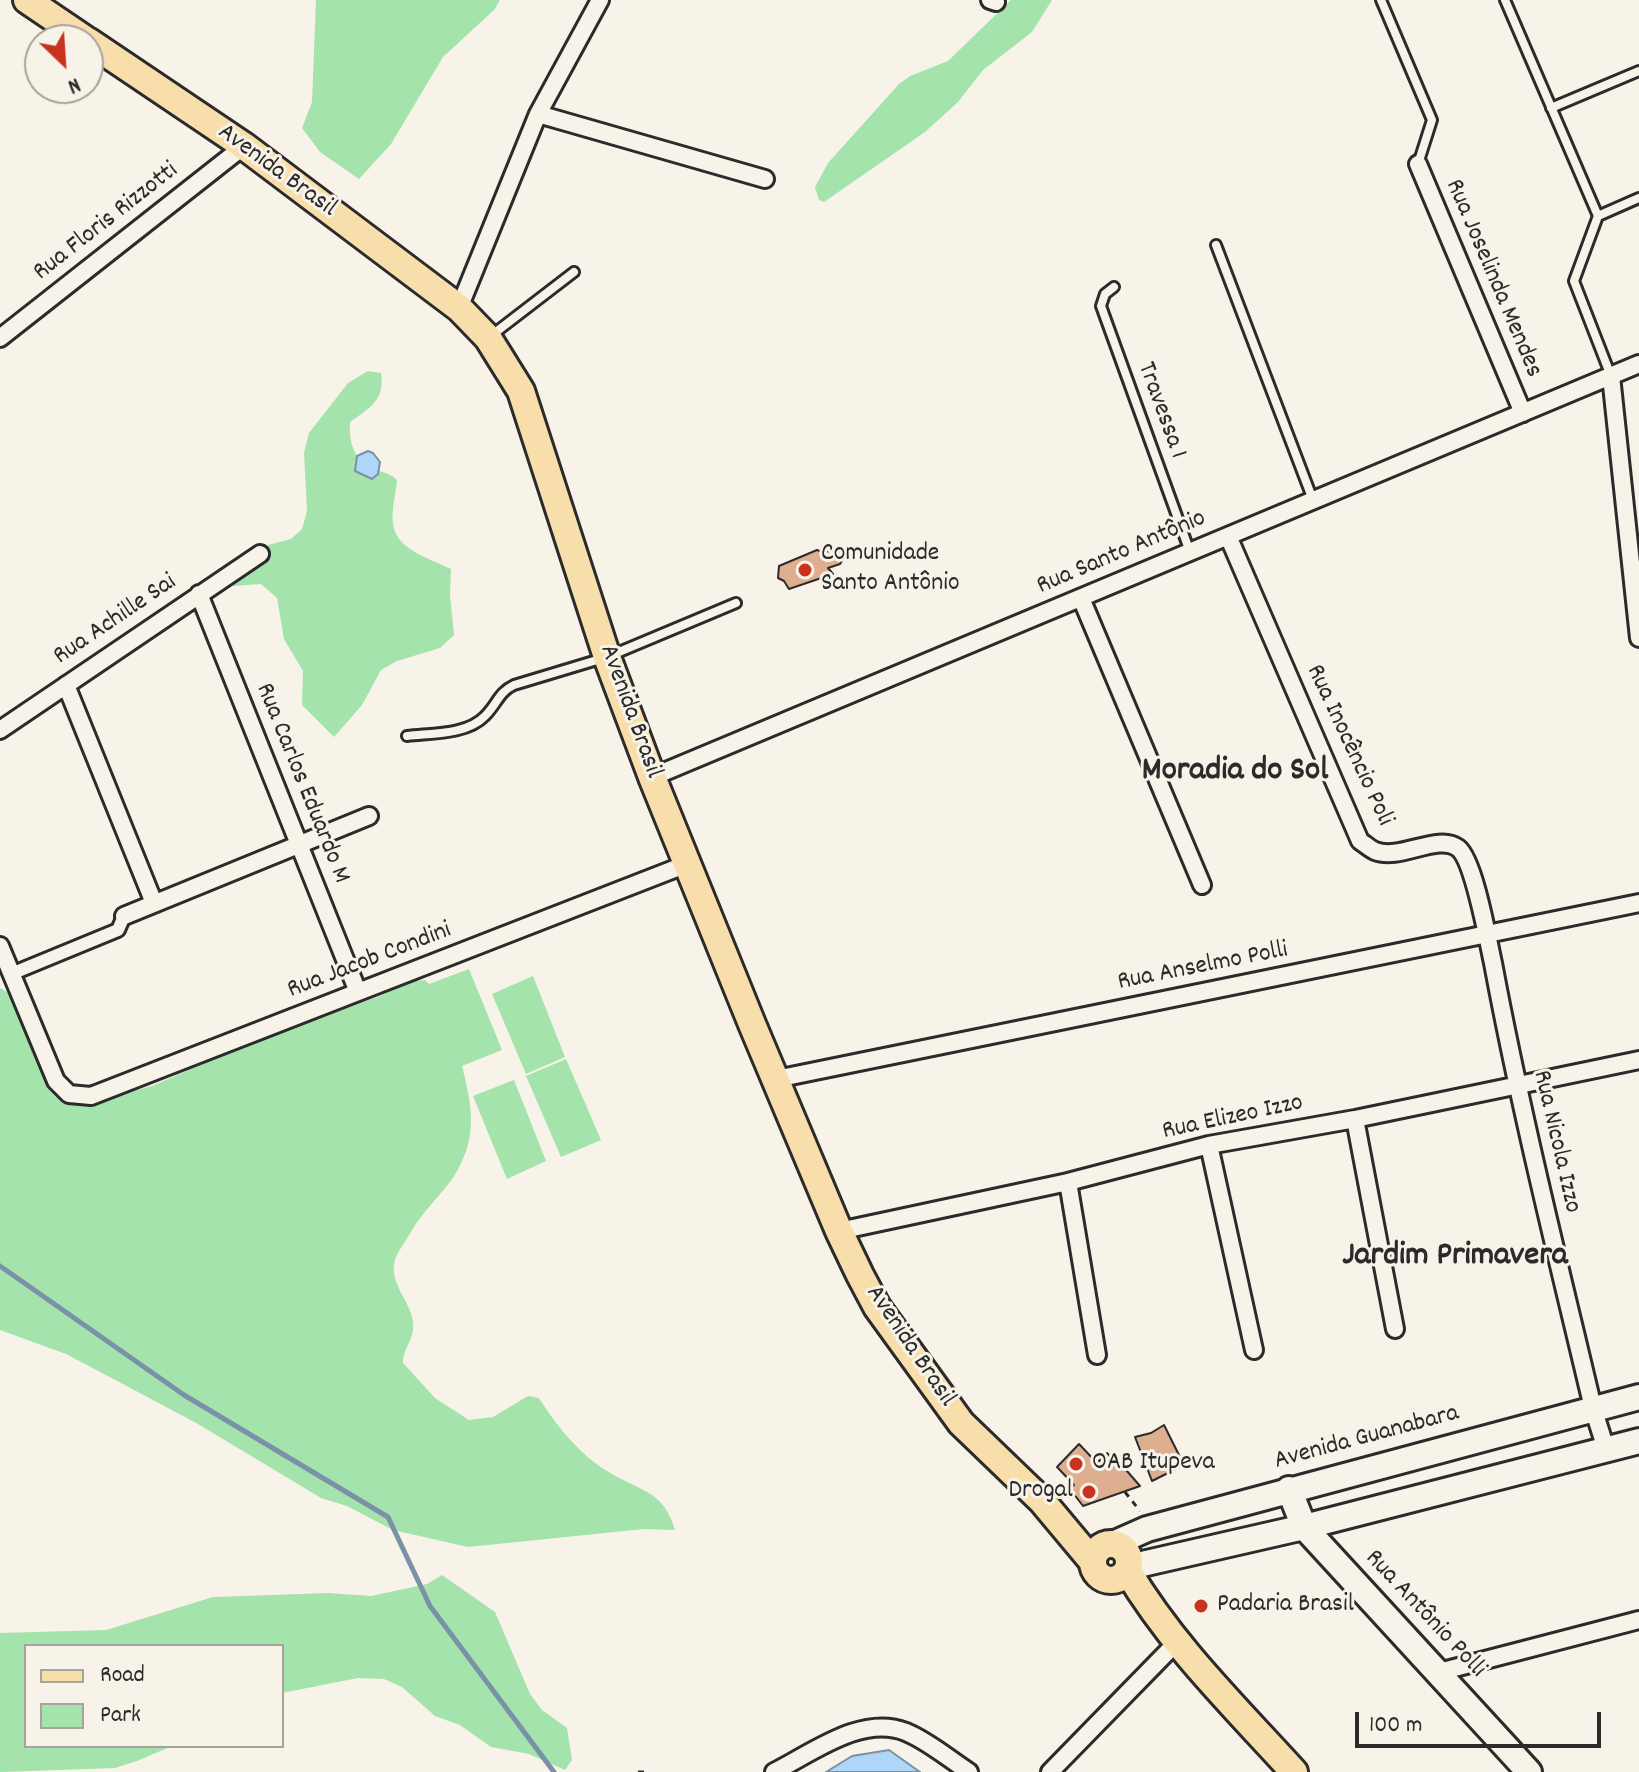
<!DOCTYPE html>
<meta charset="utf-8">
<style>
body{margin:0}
#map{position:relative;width:1639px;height:1772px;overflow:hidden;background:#f7f3e8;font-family:Dekko,sans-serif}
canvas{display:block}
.legend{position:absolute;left:24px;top:1644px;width:260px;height:104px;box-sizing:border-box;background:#f7f3e8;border:2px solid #a5a39c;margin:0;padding:10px 14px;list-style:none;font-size:24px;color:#2b2b2b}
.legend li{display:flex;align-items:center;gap:16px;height:40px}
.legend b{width:40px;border:2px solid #a5a39c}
.north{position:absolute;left:24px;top:24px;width:80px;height:80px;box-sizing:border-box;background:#f7f3e8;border:2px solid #a5a39c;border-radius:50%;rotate:155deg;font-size:22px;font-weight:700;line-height:32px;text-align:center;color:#2b2b2b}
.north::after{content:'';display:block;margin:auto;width:28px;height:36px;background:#c8321e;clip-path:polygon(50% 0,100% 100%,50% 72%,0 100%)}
.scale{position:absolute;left:1355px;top:1712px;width:246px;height:36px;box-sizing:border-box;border:4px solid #2b2b2b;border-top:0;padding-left:10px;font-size:24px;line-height:28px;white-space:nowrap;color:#2b2b2b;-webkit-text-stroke:6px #f7f3e8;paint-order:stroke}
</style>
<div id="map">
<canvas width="1639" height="1772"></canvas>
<ul class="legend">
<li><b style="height:10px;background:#f8deab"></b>Road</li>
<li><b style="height:22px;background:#a4e3ab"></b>Park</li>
</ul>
<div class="north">N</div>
<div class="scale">100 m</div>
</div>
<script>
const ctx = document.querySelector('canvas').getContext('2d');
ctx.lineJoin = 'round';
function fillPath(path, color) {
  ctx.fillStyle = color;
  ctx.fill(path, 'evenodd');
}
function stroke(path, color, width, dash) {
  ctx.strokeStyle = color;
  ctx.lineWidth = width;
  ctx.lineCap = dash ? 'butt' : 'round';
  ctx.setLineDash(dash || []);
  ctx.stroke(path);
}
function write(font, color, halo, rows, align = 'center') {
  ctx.font = font + ' Dekko,sans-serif';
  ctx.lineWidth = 6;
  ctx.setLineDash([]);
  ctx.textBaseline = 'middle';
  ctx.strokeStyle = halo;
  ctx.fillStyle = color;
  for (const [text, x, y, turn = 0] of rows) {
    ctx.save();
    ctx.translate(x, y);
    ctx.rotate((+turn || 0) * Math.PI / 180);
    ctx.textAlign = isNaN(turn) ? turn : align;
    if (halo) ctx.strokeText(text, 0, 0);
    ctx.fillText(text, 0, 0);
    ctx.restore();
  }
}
const green = new Path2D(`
 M316,0H500L494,10L443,57L391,144L359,179L320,152L302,128L312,102Z
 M1011,0H1052L1032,32L983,70L958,102L925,132L824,202L819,200L815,187L828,163L899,84L910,76L948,61Z
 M368,371L381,373C385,400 370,408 350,422C349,437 352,456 366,465C376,472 388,471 397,480C396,493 391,511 393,524C396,550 431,559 451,569L450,595L454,635L440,648L397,661L381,670L362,705L334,737L302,705L303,671L284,639L277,598L261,584L234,586L229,578L268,545L291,539L302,529L307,511L304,453L309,433L348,383Z
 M469,969L502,1050L462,1066C472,1106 478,1135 456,1173C443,1194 423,1210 411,1232C406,1241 395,1254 394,1264C391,1285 411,1303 413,1322C415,1340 403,1347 403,1363L435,1398L469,1420L493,1417L528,1396L539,1398C556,1425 579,1454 607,1471C639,1491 664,1490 675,1530L644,1529L468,1547L393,1530L347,1506L321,1498L198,1424L121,1383L66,1354L0,1330V988C33,1005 44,1058 57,1091L86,1103L152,1086L246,1045L380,996L410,981L425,980L429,984Z
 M533,976L565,1057L526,1074L492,994Z
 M566,1059L601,1140L561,1157L526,1076Z
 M514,1080L546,1161L507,1179L473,1096Z
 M442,1575L495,1612L530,1694L542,1710L567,1728L572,1760L565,1770L529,1754L491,1747L460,1725L435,1716L402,1687L384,1679L358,1678L282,1693V1646H26V1746H172L137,1761L115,1768L0,1772V1633L106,1630L213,1597L328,1593L371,1596L427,1584Z`);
const water = new Path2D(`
 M368,451L373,453L380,462L378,474L372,479L355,471L357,456Z
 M889,1750L920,1772H826L852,1756Z`);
const stream = new Path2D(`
 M0,1266L184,1395L388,1517L430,1606L554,1772`);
const building = new Path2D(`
 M839,549L844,557L840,564L828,568L833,574L789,589L784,581L778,578L779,566L817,550L822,552Z
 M1164,1425L1184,1465L1152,1481L1135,1437L1151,1433Z
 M1079,1444L1097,1463L1107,1453L1119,1466L1120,1463L1140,1486L1083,1506L1070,1489L1074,1485L1057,1467Z`);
const path = new Path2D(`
 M1125,1492L1140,1511
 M638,1772H644`);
const service = new Path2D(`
 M1381,0L1432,120L1418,164
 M1505,0L1598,216L1574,281L1611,376
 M1551,108L1639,71
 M1598,216L1639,198
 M1216,245L1313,500
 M1114,287L1105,294L1101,306L1190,552
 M492,335L574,272
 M407,736C431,733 467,735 485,716C497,704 499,692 514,685L607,657L736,603`);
const pedestrian = new Path2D(`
 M11,974L118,930L124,916`);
const minor = new Path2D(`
 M990,0L996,2
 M538,114L765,179
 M1418,164L1523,413
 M459,308L538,114L600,0
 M0,338L244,146
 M1611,376L1639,638
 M1228,536L1360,841C1365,844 1370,849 1375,851C1400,861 1438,833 1458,848C1474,860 1488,941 1493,963C1521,1113 1558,1260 1593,1408L1606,1449
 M199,594L358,992
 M1081,598L1202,885
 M66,685L154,903
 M0,730L260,554
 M652,777L1639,364
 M124,916L369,816
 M0,946L56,1081L69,1094L91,1096L687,864
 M776,1079L1639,903
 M1355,1119L1395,1329
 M1209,1145L1254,1350
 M1068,1182L1097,1355
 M839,1231L1068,1182L1209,1145L1355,1119L1639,1060
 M1439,1672L1639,1620
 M774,1772C812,1753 862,1714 906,1732C928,1741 949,1759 969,1772
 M1050,1772L1176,1643`);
const secondary = new Path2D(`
 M1289,1489L1304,1527L1529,1772
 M1113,1544L1147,1529L1639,1397
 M1129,1567L1304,1527L1639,1441`);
const primary = new Path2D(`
 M27,0L86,40
 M88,41L244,146L459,308L488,338L521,391L607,657L652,777L752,1024L839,1231L860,1275L877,1307L961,1423L1042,1501L1093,1562
 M1093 1562a18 18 0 1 1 36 0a18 18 0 1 1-36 0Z
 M1127,1570C1172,1646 1235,1707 1294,1772`);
const markers = [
 [805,570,8,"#c8321e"],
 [1076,1464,8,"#c8321e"],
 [1089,1492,8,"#c8321e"],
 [1201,1606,8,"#c8321e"]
];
const streetNames = [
 ["Avenida Brasil",276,172,36],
 ["Rua Floris Rizzotti",107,223,-38],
 ["Rua Joselinda Mendes",1492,279,67],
 ["Travessa 1",1160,411,70],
 ["Rua Santo Antônio",1122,554,-23],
 ["Rua Achille Sai",116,621,-34],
 ["Avenida Brasil",629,712,70],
 ["Rua Inocêncio Poli",1348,746,65],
 ["Rua Carlos Eduardo M",301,784,68],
 ["Rua Jacob Condini",370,962,-21],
 ["Rua Anselmo Polli",1203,968,-11],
 ["Rua Elizeo Izzo",1233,1119,-12],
 ["Rua Nicola Izzo",1555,1142,77],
 ["Avenida Brasil",909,1347,56],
 ["Avenida Guanabara",1367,1439,-15],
 ["Rua Antônio Polli",1424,1615,47]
];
const poiNames = [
 ["Comunidade",821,555],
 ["Santo Antônio",821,585],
 ["OAB Itupeva",1092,1464],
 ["Drogal",1073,1492,"right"],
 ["Padaria Brasil",1217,1606]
];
const districtNames = [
 ["Moradia do Sol",1235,773],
 ["Jardim Primavera",1455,1258]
];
fillPath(green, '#a4e3ab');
fillPath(water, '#afd5f9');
stroke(water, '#7a91a7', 2);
stroke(stream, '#7a91a7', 5);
fillPath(building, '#deae90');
stroke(building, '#2b2b2b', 2);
stroke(service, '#2b2b2b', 14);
stroke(pedestrian, '#2b2b2b', 18);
stroke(minor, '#2b2b2b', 22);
stroke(secondary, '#2b2b2b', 30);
stroke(primary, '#2b2b2b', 32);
stroke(path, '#2b2b2b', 3, [6, 6]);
stroke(service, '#f7f3e8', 8);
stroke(pedestrian, '#f7f3e8', 12);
stroke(minor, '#f7f3e8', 16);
stroke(secondary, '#f7f3e8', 24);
stroke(primary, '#f8deab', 26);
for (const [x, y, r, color] of markers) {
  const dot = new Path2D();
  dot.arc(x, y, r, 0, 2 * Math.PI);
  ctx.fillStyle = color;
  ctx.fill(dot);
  stroke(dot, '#f7f3e8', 3);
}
write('26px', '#2b2b2b', '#f7f3e8', streetNames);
write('26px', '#2b2b2b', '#f7f3e8', poiNames, 'left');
write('bold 34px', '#2b2b2b', '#f7f3e8', districtNames);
</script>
